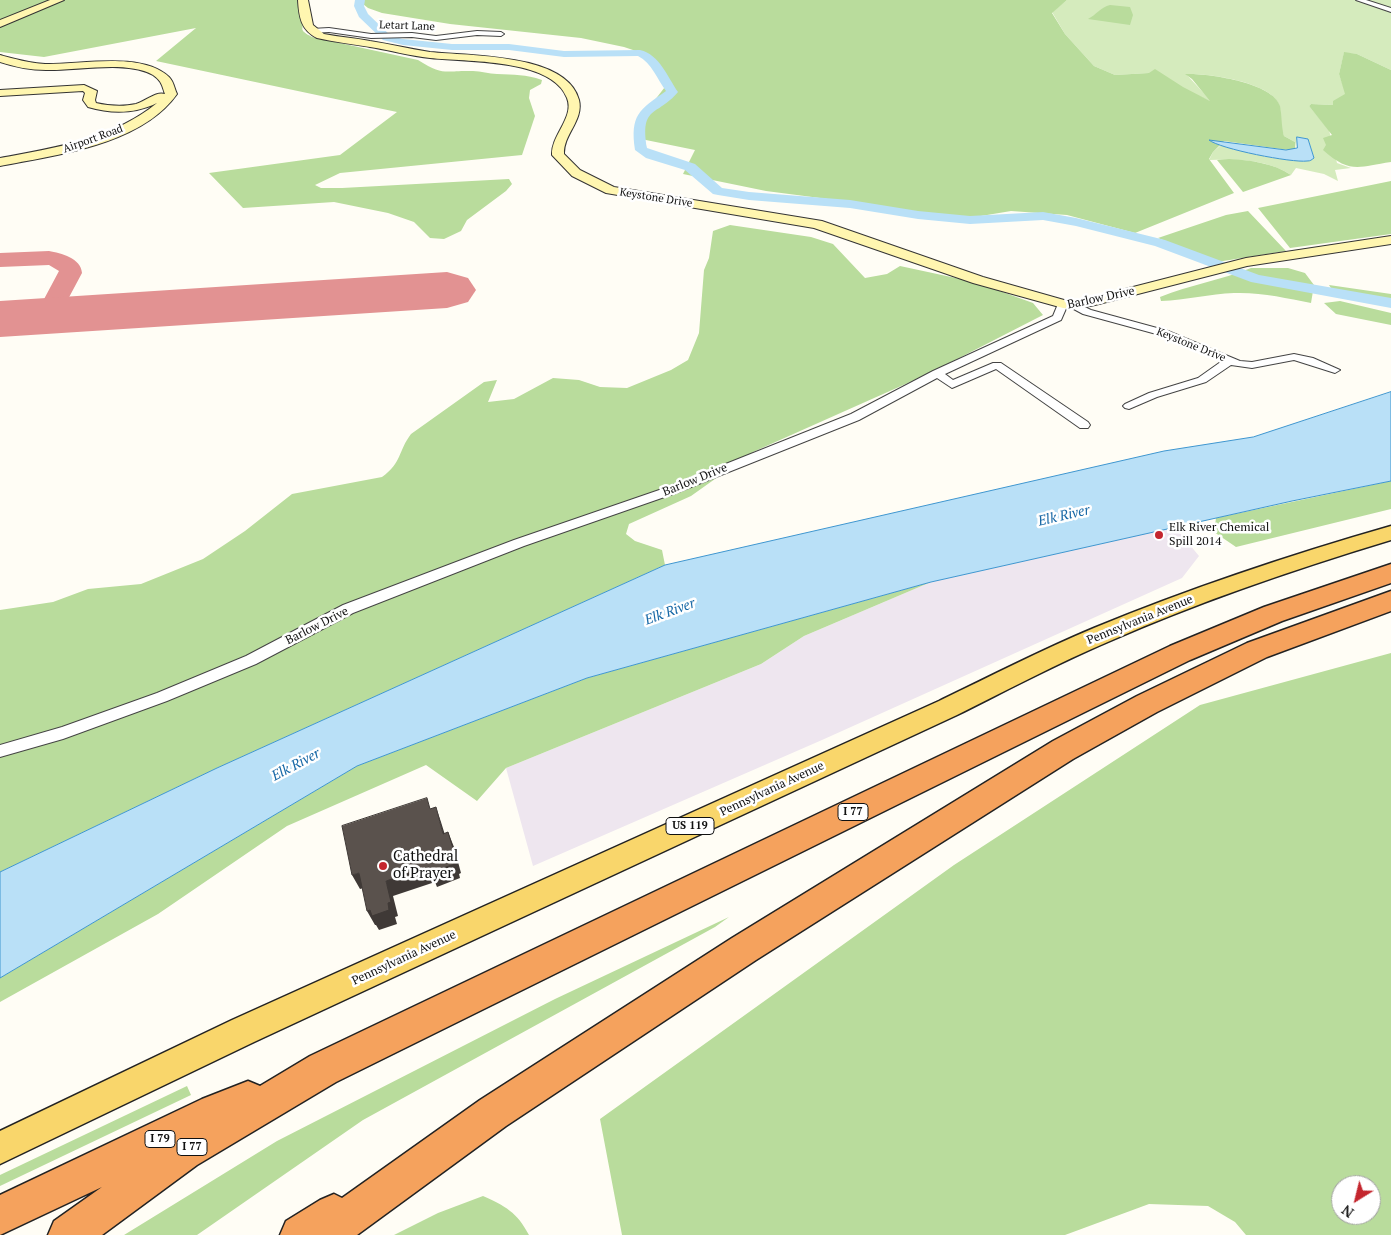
<!DOCTYPE html>
<style>
body{margin:0}
#map{position:relative;width:1391px;height:1235px;overflow:hidden;background:#fffdf5;font-family:"PT Serif",serif}
canvas{display:block}
.north{position:absolute;left:1331px;top:1175px;width:50px;height:50px;box-sizing:border-box;background:#fff;border:1px solid #a0a0a0;border-radius:50%;rotate:216deg;font-size:14px;font-weight:700;line-height:20px;text-align:center;color:#111}
.north::after{content:'';display:block;margin:auto;width:18px;height:22px;background:#c4262e;clip-path:polygon(50% 0,100% 100%,50% 72%,0 100%)}
</style>
<div id="map">
<canvas width="1391" height="1235"></canvas>
<div class="north">N</div>
</div>
<script>
const ctx = document.querySelector('canvas').getContext('2d');
ctx.lineJoin = 'round';
function fillPath(path, color) {
  ctx.fillStyle = color;
  ctx.fill(path, 'evenodd');
}
function stroke(path, color, width, dash) {
  ctx.strokeStyle = color;
  ctx.lineWidth = width;
  ctx.lineCap = dash ? 'butt' : 'round';
  ctx.setLineDash(dash || []);
  ctx.stroke(path);
}
function write(font, color, halo, rows, align = 'center') {
  ctx.font = font + ' "PT Serif",serif';
  ctx.lineWidth = 5;
  ctx.setLineDash([]);
  ctx.textBaseline = 'middle';
  ctx.strokeStyle = halo;
  ctx.fillStyle = color;
  for (const [text, x, y, turn = 0] of rows) {
    ctx.save();
    ctx.translate(x, y);
    ctx.rotate((+turn || 0) * Math.PI / 180);
    ctx.textAlign = isNaN(turn) ? turn : align;
    if (halo) ctx.strokeText(text, 0, 0);
    ctx.fillText(text, 0, 0);
    ctx.restore();
  }
}
const industrial = new Path2D(`
 M1175,527L1199,556L1182,578L822,740L533,866L506,768L761,664L804,636L931,582Z`);
const green = new Path2D(`
 M1067,0H1391V70L1357,54L1344,53L1339,74L1346,94L1333,105L1311,104L1309,106L1329,130L1337,163L1351,168L1335,170L1338,181L1324,174L1296,168L1291,175C1268,159 1236,159 1209,160L1213,152L1221,145C1247,152 1287,165 1314,158L1308,139L1297,137L1296,149L1295,142L1284,136C1283,132 1281,128 1280,125C1279,119 1282,111 1279,105C1272,82 1207,73 1186,74L1212,102L1149,73L1115,75L1094,66L1065,34L1052,12Z`);
const forest = new Path2D(`
 M0,0H297C299,5 303,11 304,17C304,30 297,29 312,37L418,60C445,77 445,70 473,71C481,71 489,74 497,74C515,75 525,74 542,80L541,84L530,90L529,98L535,116L522,155L340,173L315,185L321,188H342L509,179L512,184L506,191L467,220L461,231L444,239L430,238L414,222L388,213L334,202L243,208L209,173L340,155L397,112L156,61L196,28L44,57L0,52Z
 M358,0H1067L1052,13L1065,34L1094,66L1115,75L1149,73L1155,69L1183,87L1210,101L1192,79L1185,74C1206,73 1273,82 1280,106C1282,115 1281,125 1284,136L1295,142V149L1288,150L1224,141L1213,152L1209,159L1234,193L1135,233L1067,215L1011,211L975,217L932,215L843,201L766,191L683,174L695,150L641,139L637,119L651,105L668,83L661,70L645,54L624,47L581,38L450,24L382,13L368,8Z
 M1110,5L1130,7L1133,15L1130,25L1088,19C1096,15 1101,7 1110,5Z
 M1344,52L1357,54L1391,70V162C1358,167 1350,174 1323,150L1326,145L1323,138L1332,135L1309,106L1311,104L1333,105V101L1345,94L1339,74Z
 M1229,159C1249,160 1274,163 1291,175L1243,192L1217,160Z
 M1391,181V234L1290,248L1258,208Z
 M1248,211L1286,251L1217,262L1158,238L1226,215Z
 M730,225L811,237L833,244L865,278L887,274L900,266L965,280L997,290L1033,303L1043,315L928,374L753,452L691,496L629,524L626,534L635,541L662,550L665,565L217,768L0,872V610L53,602L88,589L141,584L203,559L245,531L292,494L382,477C402,463 398,451 411,434L484,382L497,380L488,402L514,399L553,378L579,380L600,387L627,388L671,370L688,360L699,333L704,270L709,258L713,231Z
 M1251,268H1288L1305,273L1314,285L1311,303C1286,298 1261,292 1234,293C1210,294 1186,300 1161,301L1160,297C1190,285 1221,280 1251,268Z
 M1329,285L1391,294V301L1334,293Z
 M1340,301L1391,313V325L1336,314L1324,303Z
 M1391,481V509L1236,547L1214,532L1216,518Z
 M931,582L804,636L761,664L506,768L477,801L426,765L287,826L158,914L0,1002V978L357,766L587,678Z
 M1391,653V1235H1246L1235,1222L1208,1206L1149,1204L1065,1235H622L600,1119L954,865L1200,705ZM1341,1185H1371V1215H1341Z
 M729,917L715,927L363,1120L197,1235H124L277,1141L555,999Z
 M187,1086L191,1095L0,1186V1175Z
 M483,1196C505,1206 517,1212 529,1235H394L438,1213Z`);
const water = new Path2D(`
 M1297,137L1308,139L1314,158C1311,160 1311,161 1307,161C1292,163 1220,149 1209,140L1286,150L1297,148Z
 M1391,392V481L1292,501L931,582L587,678L357,766L0,978V872L217,768L665,565L1164,451L1253,437Z`);
const river = new Path2D(`
 M355,0H365L364,6L368,14L391,36L403,39L452,44H509L564,51L640,50C660,55 667,76 678,92C657,117 640,105 647,148L695,164L722,188L749,192L850,200L918,211L970,216L1043,212L1076,218L1165,240L1259,275L1391,298V308L1251,282L1155,246L1076,226L1043,220L970,224L918,219L850,208L749,200L718,195L713,194L685,170L646,158L635,150C630,115 639,110 666,91C657,79 652,63 638,56L564,57L509,50H452L403,45L383,40L359,17L354,6Z`);
const taxiway = new Path2D(`
 M49,251C61,253 81,258 82,273L59,316L56,321L47,323L38,321L35,316L59,271L49,265L0,267V253Z`);
const runway = new Path2D(`
 M447,272L468,278L476,290L468,302L447,308L0,337V301Z`);
const street = new Path2D(`
 M1356,0H1366L1391,8V12Z
 M329,28L371,34L412,33L436,36L477,31L501,32L504,34L501,36L477,35L436,40L412,37L371,38L329,32L311,33L308,31L311,29Z
 M1063,301L1068,304L1061,320L945,374L953,380L993,363H1001L1088,422L1090,425L1088,428H1080L996,369L952,388L937,378L859,420L676,493L524,546L353,613L256,664L167,701L63,739L0,757V745L62,727L157,693L246,656L343,605L514,540L668,487L851,414L933,371L1053,316L1058,304Z
 M1074,302L1091,310L1168,331L1240,361L1252,362L1294,354L1313,358L1340,370L1335,373L1294,360L1252,368L1231,365L1206,382L1157,397L1129,409L1125,408L1123,406L1125,404L1149,393L1198,378L1222,361L1160,335L1083,314L1070,307V303Z`);
const secondary = new Path2D(`
 M50,0H64L0,27V20Z
 M298,0H308L313,25L324,34C339,37 355,38 370,41C390,44 410,49 430,52C468,56 567,53 579,100C584,120 563,135 564,154L580,170L614,187L822,221L983,277L1064,300L1074,301L1094,297L1246,258L1391,236V244L1247,266L1095,305L1074,309L1063,308L973,283L814,228L606,193L572,176L552,155C551,135 575,117 567,98C552,58 465,62 430,58C410,56 390,50 370,47C352,44 335,42 317,38C301,30 299,17 298,0Z
 M0,55C15,59 29,63 45,64C80,65 141,51 169,77C174,82 174,88 177,94C141,145 56,155 0,166V158C55,148 113,139 157,103C134,114 112,114 88,107L83,100L85,93L83,91L0,96V90L84,85L97,91L95,100L96,103C109,106 123,107 136,104C146,101 156,91 165,94C162,86 162,81 153,75C127,60 76,71 46,70C30,70 15,67 0,62Z`);
const primary = new Path2D(`
 M1391,526V540C1295,569 1201,601 1110,641C1058,663 1007,690 957,715L254,1042L0,1164V1131L232,1020L939,701C991,676 1041,650 1094,628C1191,588 1290,555 1391,526Z`);
const highway = new Path2D(`
 M1391,564V583L1282,621L1190,660L336,1082L197,1165L102,1235H48L54,1221L102,1187L0,1235V1195L202,1099L248,1081L260,1086L310,1056L1170,646L1264,607Z
 M1391,591V611L1267,657L1157,712L1073,759L756,960L506,1126L357,1235H280L286,1221L320,1200L334,1194L342,1198L480,1100L732,938L1053,741L1137,696L1247,643Z`);
const shadedWall = new Path2D(`
 M436,807L441,822L449,848L443,834Z
 M448,832L454,847L461,873L459,874L460,878L437,887L435,882L393,896L398,916L395,917L397,924L379,930L376,925H375L367,911L388,903L386,881Z
 M359,873L367,887L360,889L352,875Z`);
const building = new Path2D(`
 M427,798L430,809L436,807L443,834L448,832L456,858L453,859L455,864L431,872L429,867L386,881L391,902L388,903L389,910L372,916L370,910L367,911L359,873L352,875L342,826Z`);
const markers = [
 [1159,535,5,"#c4262e"],
 [383,866,5,"#c4262e"]
];
const farStreetnames = [
 ["Letart Lane",407,26,2],
 ["Airport Road",93,139,-20],
 ["Keystone Drive",656,198,9],
 ["Keystone Drive",1191,345,22]
];
const shields = [
 [853,812,30],
 [690,826,48],
 [160,1139,30],
 [192,1147,30]
];
const shieldNames = [
 ["I 77",853,812],
 ["US 119",690,826],
 ["I 79",160,1139],
 ["I 77",192,1147]
];
const streetNames = [
 ["Barlow Drive",1101,298,-12],
 ["Barlow Drive",695,480,-22],
 ["Pennsylvania Avenue",1140,620,-22],
 ["Barlow Drive",317,626,-27],
 ["Pennsylvania Avenue",772,789,-25],
 ["Pennsylvania Avenue",404,958,-25]
];
const poiNames = [
 ["Elk River Chemical",1169,528],
 ["Spill 2014",1169,542]
];
const waterNames = [
 ["Elk River",1064,516,-13],
 ["Elk River",670,612,-20],
 ["Elk River",296,765,-28]
];
const nearPoinames = [
 ["Cathedral",393,857],
 ["of Prayer",393,874]
];
fillPath(industrial, '#eee6ef');
fillPath(green, '#d5ebbd');
fillPath(forest, '#b9dc9c');
fillPath(water, '#b9e0f7');
stroke(water, '#3f96cf', 1);
fillPath(river, '#b9e0f7');
fillPath(taxiway, '#e29292');
fillPath(runway, '#e29292');
stroke(street, '#444', 2);
stroke(secondary, '#333', 2);
stroke(primary, '#222', 3);
stroke(highway, '#222', 3);
fillPath(street, '#fff');
fillPath(secondary, '#fff6b0');
fillPath(primary, '#f9d66b');
fillPath(highway, '#f5a25d');
fillPath(shadedWall, '#3f3936');
fillPath(building, '#5a524d');
stroke(building, '#3f3936', 1);
for (const [x, y, r, color] of markers) {
  const dot = new Path2D();
  dot.arc(x, y, r, 0, 2 * Math.PI);
  ctx.fillStyle = color;
  ctx.fill(dot);
  stroke(dot, '#fff', 2);
}
write('11px', '#111', '#fff', farStreetnames);
for (const [x, y, w] of shields) {
  const box = new Path2D();
  box.roundRect(x - w / 2, y - 8.5, w, 17, 4);
  ctx.fillStyle = '#fff';
  ctx.fill(box);
  stroke(box, '#111', 1);
}
write('bold 11px', '#111', null, shieldNames);
write('12px', '#111', '#fff', streetNames);
write('12px', '#111', '#fff', poiNames, 'left');
write('italic 14px', '#1768a6', '#fff', waterNames);
write('15px', '#111', '#fff', nearPoinames, 'left');
</script>
